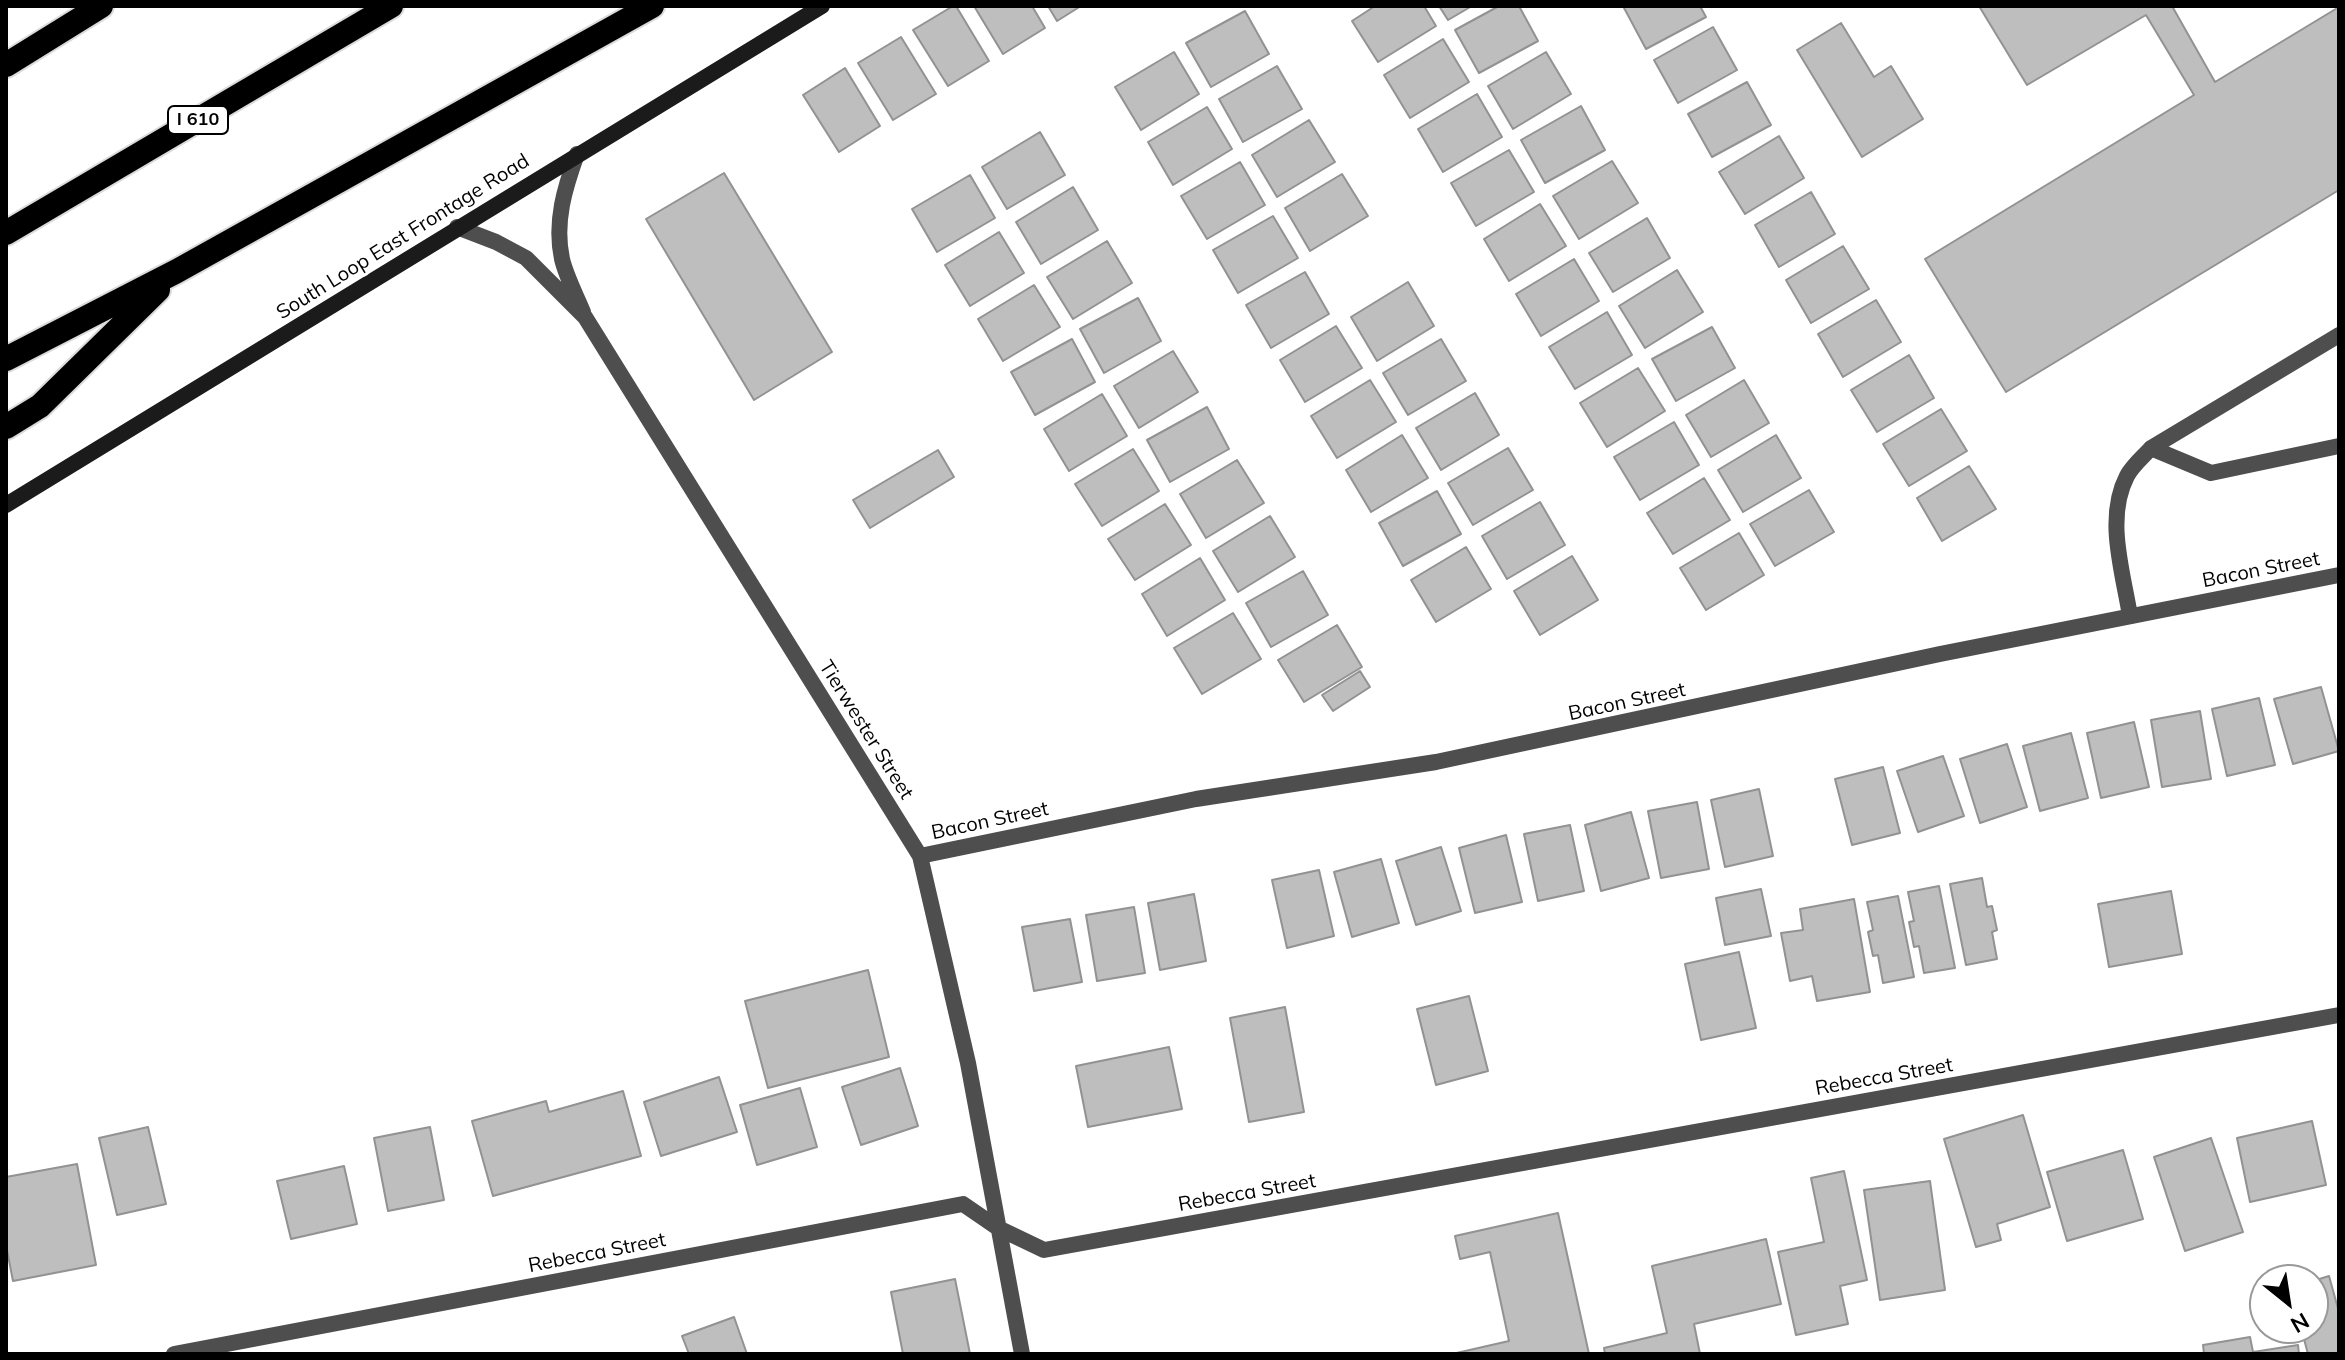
<!DOCTYPE html>
<style>
body{margin:0}
#map{position:relative;width:2345px;height:1360px;overflow:hidden;background:#fff;font-family:Mulish,sans-serif}
canvas{display:block}
.frame{position:absolute;inset:0;border:8px solid #000;pointer-events:none}
.north{position:absolute;left:2249px;top:1264px;width:80px;height:80px;box-sizing:border-box;background:#fff;border:2px solid #999;border-radius:50%;rotate:150deg;font-size:22px;font-weight:700;line-height:32px;text-align:center;color:#000}
.north::after{content:'';display:block;margin:auto;width:28px;height:36px;background:#000;clip-path:polygon(50% 0,100% 100%,50% 72%,0 100%)}
</style>
<div id="map">
<canvas width="2345" height="1360"></canvas>
<div class="frame"></div>
<div class="north">N</div>
</div>
<script>
const ctx = document.querySelector('canvas').getContext('2d');
ctx.lineJoin = 'round';
function fillPath(path, color) {
  ctx.fillStyle = color;
  ctx.fill(path, 'evenodd');
}
function stroke(path, color, width, dash) {
  ctx.strokeStyle = color;
  ctx.lineWidth = width;
  ctx.lineCap = dash ? 'butt' : 'round';
  ctx.setLineDash(dash || []);
  ctx.stroke(path);
}
function write(font, color, halo, rows, align = 'center') {
  ctx.font = font + ' Mulish,sans-serif';
  ctx.lineWidth = 6;
  ctx.setLineDash([]);
  ctx.textBaseline = 'middle';
  ctx.strokeStyle = halo;
  ctx.fillStyle = color;
  for (const [text, x, y, turn = 0] of rows) {
    ctx.save();
    ctx.translate(x, y);
    ctx.rotate((+turn || 0) * Math.PI / 180);
    ctx.textAlign = isNaN(turn) ? turn : align;
    if (halo) ctx.strokeText(text, 0, 0);
    ctx.fillText(text, 0, 0);
    ctx.restore();
  }
}
const building = new Path2D(`
 M953,6H956L989,61L948,86L913,30Z
 M974,6H1032L1045,28L1003,54Z
 M1048,6H1081L1057,21Z
 M1375,6H1424L1436,26L1378,62L1352,21Z
 M1439,6H1472L1448,20Z
 M1499,6H1519L1538,41L1479,73L1455,30Z
 M1623,6H1700L1706,17L1646,49Z
 M1979,6H2172L2215,82L2339,7V190L2006,392L1925,259L2194,95L2146,15L2027,85Z
 M1245,11L1269,54L1211,87L1186,43Z
 M1841,23L1874,77L1891,66L1923,119L1862,157L1797,50Z
 M1713,27L1737,70L1678,103L1654,60Z
 M901,37L936,94L893,120L858,63Z
 M1443,39L1469,82L1410,118L1384,75Z
 M1174,52L1199,94L1141,130L1115,87Z
 M1546,52L1571,94L1513,129L1488,86Z
 M1277,66L1302,109L1243,142L1219,99Z
 M845,68L880,126L839,152L803,95Z
 M1747,82L1771,125L1712,157L1688,114Z
 M1477,94L1502,137L1443,172L1418,129Z
 M1581,106L1605,150L1545,183L1521,140Z
 M1207,107L1232,149L1173,185L1148,142Z
 M1309,120L1335,162L1277,197L1252,155Z
 M1040,132L1065,175L1007,209L982,167Z
 M1779,136L1804,178L1745,214L1719,172Z
 M1509,150L1534,192L1476,226L1451,183Z
 M1612,161L1638,203L1579,239L1553,196Z
 M1240,162L1265,205L1207,239L1181,196Z
 M724,173L832,352L754,400L646,219Z
 M1342,174L1368,216L1310,251L1285,208Z
 M970,175L995,218L937,252L912,209Z
 M1073,187L1098,230L1041,264L1016,222Z
 M1811,192L1835,234L1779,267L1755,225Z
 M1540,204L1566,246L1509,281L1484,239Z
 M1273,216L1298,258L1238,293L1213,250Z
 M1647,218L1670,258L1613,292L1589,253Z
 M999,232L1024,273L970,306L945,265Z
 M1107,241L1132,283L1073,319L1047,277Z
 M1843,246L1869,289L1811,323L1786,280Z
 M1574,259L1599,301L1541,336L1516,294Z
 M1677,270L1703,312L1645,348L1619,306Z
 M1305,272L1329,314L1271,348L1246,305Z
 M1408,282L1434,326L1377,361L1351,317Z
 M1034,285L1060,327L1003,361L978,319Z
 M1138,298L1161,341L1104,373L1080,329Z
 M1876,300L1901,342L1843,377L1818,334Z
 M1607,312L1632,355L1575,389L1549,347Z
 M1336,326L1362,368L1305,402L1280,360Z
 M1712,327L1735,368L1676,401L1652,359Z
 M1072,339L1095,382L1035,415L1011,372Z
 M1441,339L1466,381L1408,415L1383,373Z
 M1173,351L1198,392L1139,428L1114,386Z
 M1909,355L1934,398L1877,432L1851,390Z
 M1638,368L1665,411L1607,447L1580,403Z
 M1370,380L1396,422L1337,458L1311,416Z
 M1744,380L1769,423L1711,457L1686,415Z
 M1475,393L1499,435L1441,470L1416,428Z
 M1102,394L1127,436L1069,471L1044,429Z
 M1207,407L1229,449L1170,482L1147,440Z
 M1941,409L1967,451L1909,486L1883,444Z
 M1674,422L1699,465L1640,500L1614,457Z
 M1402,435L1428,478L1371,512L1346,470Z
 M1776,435L1801,478L1743,512L1718,470Z
 M1508,448L1533,490L1473,525L1448,483Z
 M1133,449L1159,491L1102,526L1075,484Z
 M938,450L954,477L870,528L853,500Z
 M1237,460L1264,503L1206,538L1180,494Z
 M1969,466L1996,509L1942,541L1917,498Z
 M1704,478L1730,520L1673,554L1647,513Z
 M1809,490L1834,532L1775,566L1750,524Z
 M1437,491L1461,534L1403,566L1379,523Z
 M1540,502L1565,545L1507,579L1482,536Z
 M1165,504L1191,545L1135,580L1108,539Z
 M1270,516L1295,557L1238,592L1213,551Z
 M1739,533L1764,575L1706,610L1680,568Z
 M1466,547L1491,589L1436,622L1411,580Z
 M1572,556L1598,600L1540,635L1514,591Z
 M1200,558L1225,600L1167,636L1142,594Z
 M1303,571L1328,615L1271,647L1246,603Z
 M1233,613L1261,659L1202,694L1174,648Z
 M1337,625L1362,667L1304,702L1278,660Z
 M1360,671L1370,687L1333,711L1322,695Z
 M2321,687L2339,751L2293,764L2274,699Z
 M2259,698L2275,765L2227,776L2212,709Z
 M2200,711L2211,779L2162,787L2151,720Z
 M2134,722L2149,787L2101,798L2087,733Z
 M2071,733L2088,798L2040,811L2023,746Z
 M2007,744L2027,807L1980,823L1960,759Z
 M1943,756L1964,816L1918,832L1897,771Z
 M1883,767L1900,833L1852,845L1835,779Z
 M1759,789L1773,856L1725,867L1711,800Z
 M1697,802L1709,869L1661,878L1648,811Z
 M1631,812L1649,878L1601,891L1585,825Z
 M1570,825L1584,891L1538,901L1524,834Z
 M1506,835L1522,902L1475,913L1459,848Z
 M1441,847L1461,911L1416,925L1396,861Z
 M1381,859L1399,923L1352,937L1334,872Z
 M1319,870L1334,936L1287,948L1272,880Z
 M1982,878L1987,907L1992,906L1997,930L1992,932L1997,959L1966,965L1950,884Z
 M1939,886L1955,968L1924,973L1919,946L1914,947L1909,922L1914,921L1908,892Z
 M1761,889L1771,936L1725,945L1716,898Z
 M2171,891L2182,954L2109,967L2098,904Z
 M1194,894L1206,961L1160,970L1148,903Z
 M1898,896L1914,977L1883,983L1878,955L1873,956L1868,932L1873,930L1867,902Z
 M1854,899L1870,992L1817,1001L1812,976L1790,981L1781,933L1803,930L1800,909Z
 M1134,907L1145,973L1097,981L1086,915Z
 M1070,919L1082,982L1034,991L1022,927Z
 M1739,952L1756,1028L1701,1040L1685,964Z
 M868,970L889,1057L768,1088L745,1001Z
 M1469,996L1488,1071L1436,1085L1417,1009Z
 M1285,1007L1304,1112L1249,1122L1230,1018Z
 M1169,1047L1182,1109L1088,1127L1076,1066Z
 M900,1068L918,1126L861,1145L842,1087Z
 M719,1077L737,1132L661,1156L644,1102Z
 M800,1088L817,1147L757,1165L740,1105Z
 M623,1091L641,1156L493,1196L472,1121L546,1101L549,1112Z
 M2023,1115L2050,1207L1997,1224L2001,1240L1976,1247L1944,1139Z
 M2312,1121L2326,1185L2250,1202L2237,1138Z
 M148,1127L166,1204L117,1215L99,1138Z
 M430,1127L444,1200L388,1211L374,1138Z
 M2211,1138L2243,1232L2185,1251L2154,1157Z
 M2123,1150L2143,1219L2067,1241L2047,1172Z
 M77,1164L96,1265L13,1281L6,1245V1177Z
 M344,1166L357,1224L291,1239L277,1181Z
 M1844,1171L1867,1280L1840,1286L1848,1324L1796,1335L1778,1252L1824,1242L1811,1178Z
 M1930,1181L1945,1290L1880,1300L1864,1190Z
 M1558,1213L1589,1354H1452L1509,1341L1490,1252L1460,1259L1455,1236Z
 M1766,1239L1781,1304L1694,1324L1700,1354H1605L1604,1348L1667,1333L1652,1266Z
 M2329,1276L2339,1312V1354H2308L2301,1328H2313V1281Z
 M955,1279L970,1354H903L891,1292Z
 M734,1317L747,1354H689L682,1336Z
 M2250,1337L2253,1352L2298,1345L2299,1354H2204L2203,1345Z`);
const lane = new Path2D(`
 M2151,448L2211,473L2339,446
 M2130,616C2123,572 2105,518 2127,476C2132,466 2143,457 2151,448L2339,335`);
const street = new Path2D(`
 M577,154C565,187 554,222 562,259C566,276 576,295 583,312
 M457,227L496,242L526,258L585,317L920,856L968,1063L1022,1354
 M920,856L1196,799L1436,762L1940,654L2339,575
 M174,1354L963,1204L998,1228L1044,1250L2339,1015`);
const secondary = new Path2D(`
 M6,505L822,6`);
const highway = new Path2D(`
 M6,65L101,6
 M6,233L391,6
 M6,359L177,271L652,6
 M6,427L40,406L158,290`);
const shields = [
 [198,120,60]
];
const shieldNames = [
 ["I 610",198,120]
];
const streetNames = [
 ["South Loop East Frontage Road",403,237,-32],
 ["Bacon Street",2261,570,-11],
 ["Bacon Street",1627,702,-12],
 ["Tierwester Street",866,730,58],
 ["Bacon Street",990,821,-12],
 ["Rebecca Street",1884,1077,-10],
 ["Rebecca Street",1247,1193,-10],
 ["Rebecca Street",597,1253,-11]
];
fillPath(building, '#bebebe');
stroke(building, '#929292', 2);
stroke(highway, '#dbdbdb', 28);
stroke(lane, '#4e4e4e', 16);
stroke(street, '#4e4e4e', 16);
stroke(secondary, '#1b1b1b', 16);
stroke(highway, '#000', 24);
for (const [x, y, w] of shields) {
  const box = new Path2D();
  box.roundRect(x - w / 2, y - 14, w, 28, 6);
  ctx.fillStyle = '#fff';
  ctx.fill(box);
  stroke(box, '#000', 2);
}
write('bold 18px', '#000', null, shieldNames);
write('20px', '#000', '#fff', streetNames);
</script>
